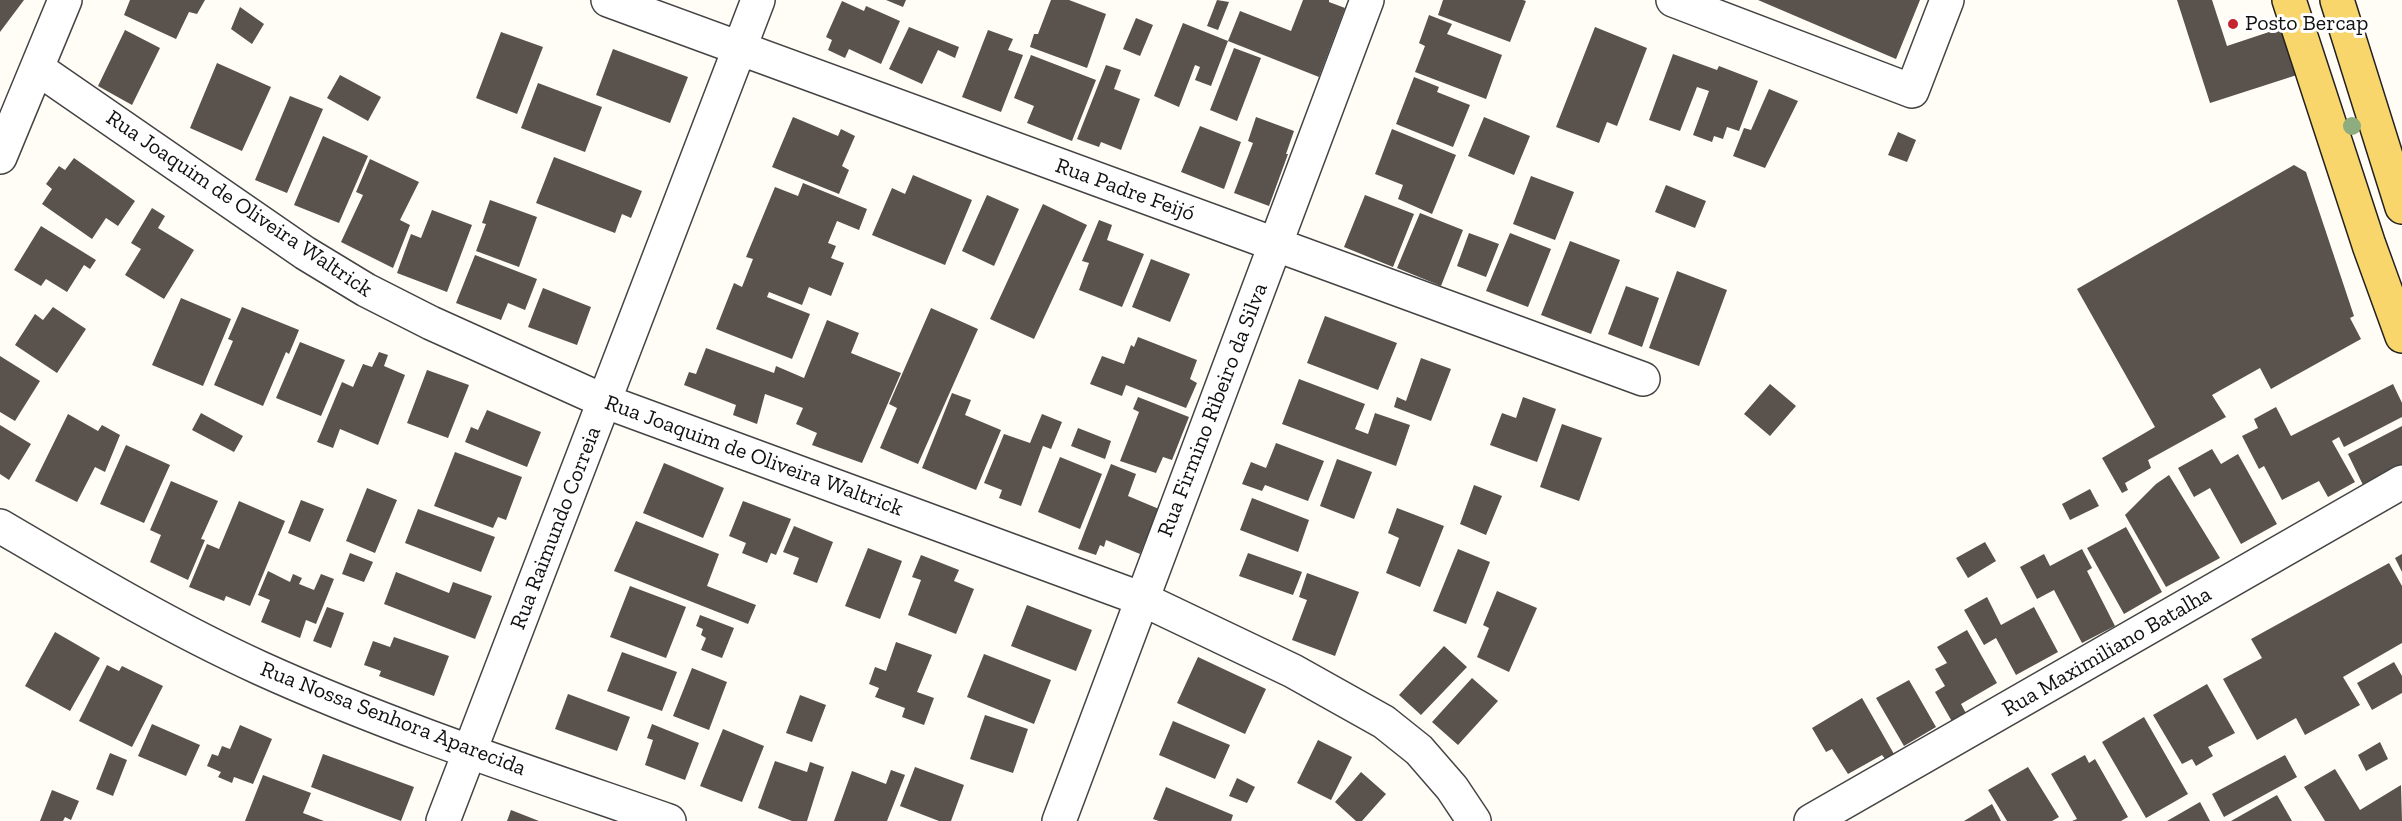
<!DOCTYPE html>
<meta charset="utf-8">
<style>
body{margin:0}
canvas{display:block;background:#fffdf5}
</style>
<canvas width="2402" height="821"></canvas>
<script>
const ctx = document.querySelector('canvas').getContext('2d');
ctx.lineJoin = 'round';
function fillPath(path, color) {
  ctx.fillStyle = color;
  ctx.fill(path, 'evenodd');
}
function stroke(path, color, width, dash) {
  ctx.strokeStyle = color;
  ctx.lineWidth = width;
  ctx.lineCap = dash ? 'butt' : 'round';
  ctx.setLineDash(dash || []);
  ctx.stroke(path);
}
function write(font, color, halo, rows, align = 'center') {
  ctx.font = font + ' "Zilla Slab",serif';
  ctx.lineWidth = 6;
  ctx.setLineDash([]);
  ctx.textBaseline = 'middle';
  ctx.strokeStyle = halo;
  ctx.fillStyle = color;
  for (const [text, x, y, turn = 0] of rows) {
    ctx.save();
    ctx.translate(x, y);
    ctx.rotate((+turn || 0) * Math.PI / 180);
    ctx.textAlign = isNaN(turn) ? turn : align;
    if (halo) ctx.strokeText(text, 0, 0);
    ctx.fillText(text, 0, 0);
    ctx.restore();
  }
}
const building = new Path2D(`
 M0,0H24L0,32Z
 M130,0H205L197,14L189,12L176,39L124,15Z
 M886,0H906L903,7Z
 M1051,0H1069L1106,14L1087,68L1030,47L1034,34H1038Z
 M1217,0L1229,2L1218,30L1207,26Z
 M1303,0H1329V2L1345,8L1319,77L1228,41L1240,11L1291,31Z
 M1443,0H1523L1526,1L1510,42L1438,15Z
 M1758,0H1920L1896,59Z
 M2177,0H2212L2227,46L2284,27L2300,74L2210,103Z
 M842,1L864,11L866,6L900,21L881,64L849,49L845,58L828,50L832,40L826,37Z
 M240,7L264,24L252,44L231,29Z
 M1429,15L1452,24L1447,34L1502,55L1486,99L1415,72L1425,46L1419,43Z
 M1136,18L1153,25L1140,56L1123,49Z
 M1183,23L1228,41L1211,86L1195,80L1200,67L1195,65L1179,107L1154,96Z
 M909,27L959,47L955,58L938,50L922,84L889,69Z
 M1595,27L1647,48L1617,126L1607,122L1599,143L1556,127Z
 M125,30L160,48L132,105L98,86Z
 M988,30L1013,39L1008,50L1023,55L1001,112L962,97Z
 M501,32L543,47L517,114L476,98Z
 M1234,48L1261,58L1237,121L1210,110Z
 M613,49L688,77L670,123L596,95Z
 M1673,54L1717,70L1719,66L1758,81L1739,131L1727,127L1723,139L1714,136L1712,142L1693,135L1709,91L1697,87L1680,131L1649,120Z
 M1031,55L1096,80L1072,141L1027,123L1034,106L1014,98Z
 M217,63L271,87L242,151L190,128Z
 M1106,65L1121,70L1114,89L1140,99L1121,150L1101,142L1099,147L1077,139Z
 M340,75L381,97L368,121L327,98Z
 M1414,77L1439,87L1437,92L1470,105L1453,147L1396,124Z
 M538,83L602,107L585,152L521,128Z
 M1769,89L1798,101L1765,168L1733,156L1744,128L1751,130Z
 M290,96L323,109L287,193L255,180Z
 M793,117L838,136L841,129L855,136L842,166L849,170L839,194L772,167Z
 M1256,117L1294,131L1286,154H1288L1269,206L1234,193L1253,143L1248,141Z
 M1484,117L1530,136L1514,175L1468,156Z
 M1200,126L1241,142L1224,189L1181,172Z
 M1392,129L1456,155L1432,214L1398,199L1403,185L1375,174Z
 M1898,132L1916,140L1907,162L1888,155Z
 M323,136L368,156L339,223L294,205Z
 M554,157L642,191L631,218L622,214L615,233L536,203Z
 M74,158L135,201L118,226L106,218L92,239L42,204L52,189L46,184L59,166L65,170Z
 M370,159L419,182L400,220L410,225L393,268L341,242L363,195L356,192Z
 M2294,165L2306,172L2354,316L2350,318L2361,339L2271,389L2260,368L2212,395L2226,417L2148,460L2151,468L2125,483L2128,490L2122,493L2102,458L2155,427L2077,289Z
 M913,175L972,200L945,265L872,235L892,188L905,194Z
 M1531,176L1574,192L1555,240L1513,224Z
 M803,183L867,209L859,230L837,221L828,243L836,246L831,258L844,263L831,296L809,287L802,305L769,292L767,297L810,314L792,359L716,329L734,283L742,287L753,259L746,257L775,187L798,196Z
 M1666,185L1706,201L1695,228L1655,212Z
 M987,195L1019,209L994,266L962,251Z
 M1365,195L1414,214L1393,267L1344,247Z
 M490,200L537,217L519,267L476,251L486,224L482,223Z
 M1043,204L1087,225L1034,339L990,319Z
 M152,208L165,216L158,228L194,250L164,299L125,275L141,249L131,243Z
 M432,210L472,225L447,292L397,273L411,234L421,238Z
 M1420,213L1463,230L1441,286L1397,268Z
 M1099,220L1112,225L1107,240L1144,254L1122,307L1079,290L1089,263L1082,261Z
 M41,226L96,260L90,269L84,265L67,292L46,279L41,286L14,270Z
 M1469,233L1499,244L1486,277L1457,266Z
 M1510,233L1551,249L1528,307L1486,291Z
 M1570,241L1620,260L1591,334L1541,315Z
 M475,255L537,279L525,310L508,303L501,320L456,303Z
 M1151,259L1190,274L1170,322L1132,307Z
 M1677,271L1727,290L1699,366L1649,348Z
 M1626,286L1659,298L1642,347L1608,334Z
 M543,288L591,307L577,345L528,327Z
 M181,298L231,319L203,386L152,365Z
 M53,307L86,329L57,373L15,345L35,314L43,320Z
 M242,307L299,330L289,354L286,352L263,406L214,385L233,341L228,339Z
 M931,308L978,329L918,464L880,448L897,408L889,404Z
 M1325,316L1397,343L1378,390L1307,363Z
 M827,320L859,333L851,353L901,373L862,463L812,445L817,433L796,424L803,408L765,394L757,424L733,415L736,405L684,385L689,372L696,374L706,348L774,373L776,366L804,378Z
 M1138,337L1197,360L1190,379L1197,383L1186,408L1126,385L1122,396L1090,384L1102,356L1124,364L1131,345L1134,347Z
 M300,342L345,360L321,416L276,398Z
 M379,352L388,355L384,366L405,375L378,445L340,429L333,448L317,442L342,382L353,387L363,364L372,367Z
 M0,356L40,381L15,421L0,412Z
 M1421,358L1451,369L1431,421L1394,407L1397,397L1406,401Z
 M427,370L469,385L448,438L407,423Z
 M1299,379L1365,404L1355,429L1368,434L1375,413L1410,425L1396,466L1282,424Z
 M1770,384L1796,406L1770,436L1744,414Z
 M2393,384L2402,403V417L2344,447L2339,437L2332,441L2355,482L2328,497L2319,481L2282,500L2264,466L2259,469L2242,436L2258,428L2254,419L2276,407L2291,436Z
 M952,393L971,400L965,415L1001,430L976,490L922,468Z
 M1138,397L1189,417L1172,460L1163,457L1156,473L1120,461L1139,412L1133,409Z
 M1523,397L1556,409L1537,462L1490,445L1502,413L1516,418Z
 M487,410L541,432L527,467L465,442L471,427L478,430Z
 M201,413L243,436L234,452L192,430Z
 M68,414L98,431L102,425L120,435L105,472L95,467L77,502L35,481Z
 M1042,414L1062,422L1051,449L1043,446L1021,506L999,498L1002,490L984,483L1004,434L1030,443Z
 M1562,424L1602,438L1579,501L1540,487Z
 M0,425L31,444L9,480L0,474Z
 M2402,426V465L2363,485L2348,454Z
 M1078,428L1111,441L1105,459L1071,446Z
 M1276,443L1324,461L1308,501L1265,485L1262,491L1242,484L1251,462L1266,468Z
 M126,445L170,465L144,523L100,504Z
 M2212,449L2221,464L2238,454L2277,524L2241,544L2210,488L2194,497L2178,468Z
 M455,452L522,477L506,520L498,517L493,528L434,506Z
 M1060,457L1102,474L1080,529L1038,512Z
 M1337,459L1372,472L1354,519L1320,506Z
 M664,463L724,488L703,538L643,513Z
 M1111,464L1136,474L1128,496L1159,509L1140,554L1106,540L1104,547L1100,545L1096,555L1078,549Z
 M2169,475L2220,558L2166,587L2125,515L2156,484Z
 M171,481L218,501L201,539L205,540L188,580L150,562L161,535L150,530Z
 M1474,485L1502,496L1486,535L1460,524Z
 M367,488L397,500L375,553L346,541Z
 M2090,489L2099,506L2070,520L2062,504Z
 M1252,498L1309,520L1298,552L1240,530Z
 M301,500L324,509L310,542L288,533Z
 M239,501L285,521L250,606L226,596L224,601L189,587L207,544L219,549Z
 M743,501L791,519L776,555L771,553L767,563L742,553L746,543L729,536Z
 M1397,508L1444,526L1420,587L1386,573L1399,538L1388,533Z
 M418,509L495,537L481,572L405,543Z
 M636,521L719,554L707,586L756,605L748,624L614,571Z
 M794,526L833,542L817,583L793,574L799,558L783,552Z
 M2126,527L2162,592L2124,614L2087,548Z
 M1985,542L1996,561L1968,578L1956,558Z
 M868,548L902,561L880,619L845,606Z
 M1458,549L1490,562L1466,624L1433,611Z
 M2082,549L2092,568L2087,571L2115,626L2082,643L2054,590L2037,599L2020,567L2044,554L2050,566Z
 M350,553L373,562L364,582L342,574Z
 M1248,553L1302,572L1293,595L1239,576Z
 M2402,554V572L2395,558Z
 M921,555L959,570L954,581L974,589L956,634L908,615L921,580L912,577Z
 M2389,563L2402,586V643L2343,677L2360,705L2305,735L2296,718L2257,740L2223,679L2262,658L2251,639Z
 M268,571L290,582L293,574L302,578L299,584L314,590L321,574L334,579L316,624L306,620L300,638L261,622L270,600L258,595Z
 M396,572L449,593L453,582L492,596L475,639L384,604Z
 M1307,573L1359,592L1335,656L1292,640L1307,600L1299,597Z
 M630,586L686,607L666,658L610,637Z
 M1497,591L1537,608L1509,672L1477,657L1489,628L1483,625Z
 M1987,597L2001,625L2034,607L2058,652L2016,675L1996,638L1984,645L1964,610Z
 M1027,605L1092,630L1076,671L1011,646Z
 M327,607L344,613L331,648L313,641Z
 M700,615L734,628L722,658L701,650L706,638L701,635L703,629L696,626Z
 M1967,630L1997,683L1961,704L1968,717L1954,725L1935,692L1945,686L1935,669L1947,663L1937,647Z
 M55,632L100,658L70,711L25,686Z
 M394,637L449,656L434,696L379,676L381,671L364,665L373,641L390,647Z
 M896,642L932,655L917,692L934,698L924,725L902,717L905,708L875,697L879,688L869,684L875,667L886,671Z
 M1444,646L1467,667L1421,715L1399,695Z
 M622,652L677,672L662,711L607,691Z
 M984,654L1051,680L1034,724L967,697Z
 M1198,657L1266,689L1245,734L1177,703Z
 M2394,662L2402,676V693L2372,710L2357,683Z
 M107,665L119,671L122,666L163,686L132,747L79,721Z
 M692,668L727,682L709,730L673,716Z
 M1472,678L1498,701L1458,745L1432,722Z
 M1909,680L1936,727L1904,746L1876,698Z
 M2207,684L2235,733L2208,747L2213,756L2196,766L2192,759L2182,764L2153,715Z
 M568,694L630,717L617,751L555,729Z
 M800,695L826,705L812,742L786,733Z
 M1862,698L1894,754L1886,760L1882,755L1848,774L1832,749L1826,752L1812,728Z
 M985,715L1028,729L1013,773L970,759Z
 M2144,717L2188,794L2146,818L2102,742Z
 M1173,721L1230,745L1215,779L1159,755Z
 M152,724L200,745L186,776L138,756Z
 M652,724L699,743L685,780L645,765L653,740L647,738Z
 M240,725L272,739L253,784L234,777L232,783L218,777L221,772L207,766L212,754L218,756L222,746L230,749Z
 M723,729L764,746L742,802L700,786Z
 M1318,740L1352,757L1331,800L1297,783Z
 M2380,742L2388,759L2366,771L2358,755Z
 M110,753L127,760L113,796L96,789Z
 M323,754L414,787L401,821L311,787Z
 M2085,755L2089,763L2095,759L2128,817L2121,821H2072L2077,819L2051,774Z
 M2285,755L2297,777L2224,817L2212,794Z
 M775,761L807,772L810,762L824,767L807,821H792L758,808Z
 M915,767L964,785L951,821H939L900,806Z
 M2028,767L2059,817L2052,821H2007L1988,790Z
 M2335,769L2360,810L2401,785L2402,821H2325L2304,787Z
 M891,770L905,775L887,821H834L852,771L886,784Z
 M1361,772L1386,794L1362,821H1356L1335,802Z
 M263,775L311,793L303,813L324,821H245Z
 M1237,778L1255,787L1247,803L1229,796Z
 M1166,787L1233,815L1231,821H1159L1153,819Z
 M52,790L79,801L71,820L65,817L63,821H40Z
 M2277,795L2292,821H2231Z
 M2200,802L2210,821H2167Z
 M1992,804L2001,821H1964Z
 M511,810L539,821H507Z`);
const minor = new Path2D(`
 M608,0L1643,379
 M1673,0L1912,91L1947,0
 M37,68L305,253L366,290L431,323L604,401L1142,599L1293,671L1384,722L1419,750L1452,788L1474,821
 M0,157L65,0
 M0,526C85,576 170,627 260,668C392,728 531,773 669,821
 M443,821L758,0
 M1059,821L1367,0
 M1811,821L2402,482`);
const major = new Path2D(`
 M2289,0L2369,245L2402,336
 M2337,0L2402,207`);
const trees = [
 [2352,126]
];
const markers = [
 [2233,24,6,"#c4262e"]
];
const poiNames = [
 ["Posto Bercap",2245,24]
];
const streetNames = [
 ["Rua Padre Feijó",1125,190,20],
 ["Rua Joaquim de Oliveira Waltrick",239,204,34],
 ["Rua Firmino Ribeiro da Silva",1213,410,-69],
 ["Rua Joaquim de Oliveira Waltrick",754,456,20],
 ["Rua Raimundo Correia",556,528,-69],
 ["Rua Maximiliano Batalha",2107,652,-30],
 ["Rua Nossa Senhora Aparecida",393,719,21]
];
fillPath(building, '#5a524d');
stroke(minor, '#444', 36);
stroke(major, '#222', 36);
stroke(minor, '#fff', 33);
stroke(major, '#f9d66b', 33);
ctx.fillStyle = '#8dad7f';
for (const [x, y] of trees) {
  ctx.beginPath();
  ctx.arc(x, y, 9, 0, 2 * Math.PI);
  ctx.fill();
}
for (const [x, y, r, color] of markers) {
  const dot = new Path2D();
  dot.arc(x, y, r, 0, 2 * Math.PI);
  ctx.fillStyle = color;
  ctx.fill(dot);
  stroke(dot, '#fff', 2);
}
write('22px', '#111', '#fff', poiNames, 'left');
write('22px', '#111', '#fff', streetNames);
</script>
